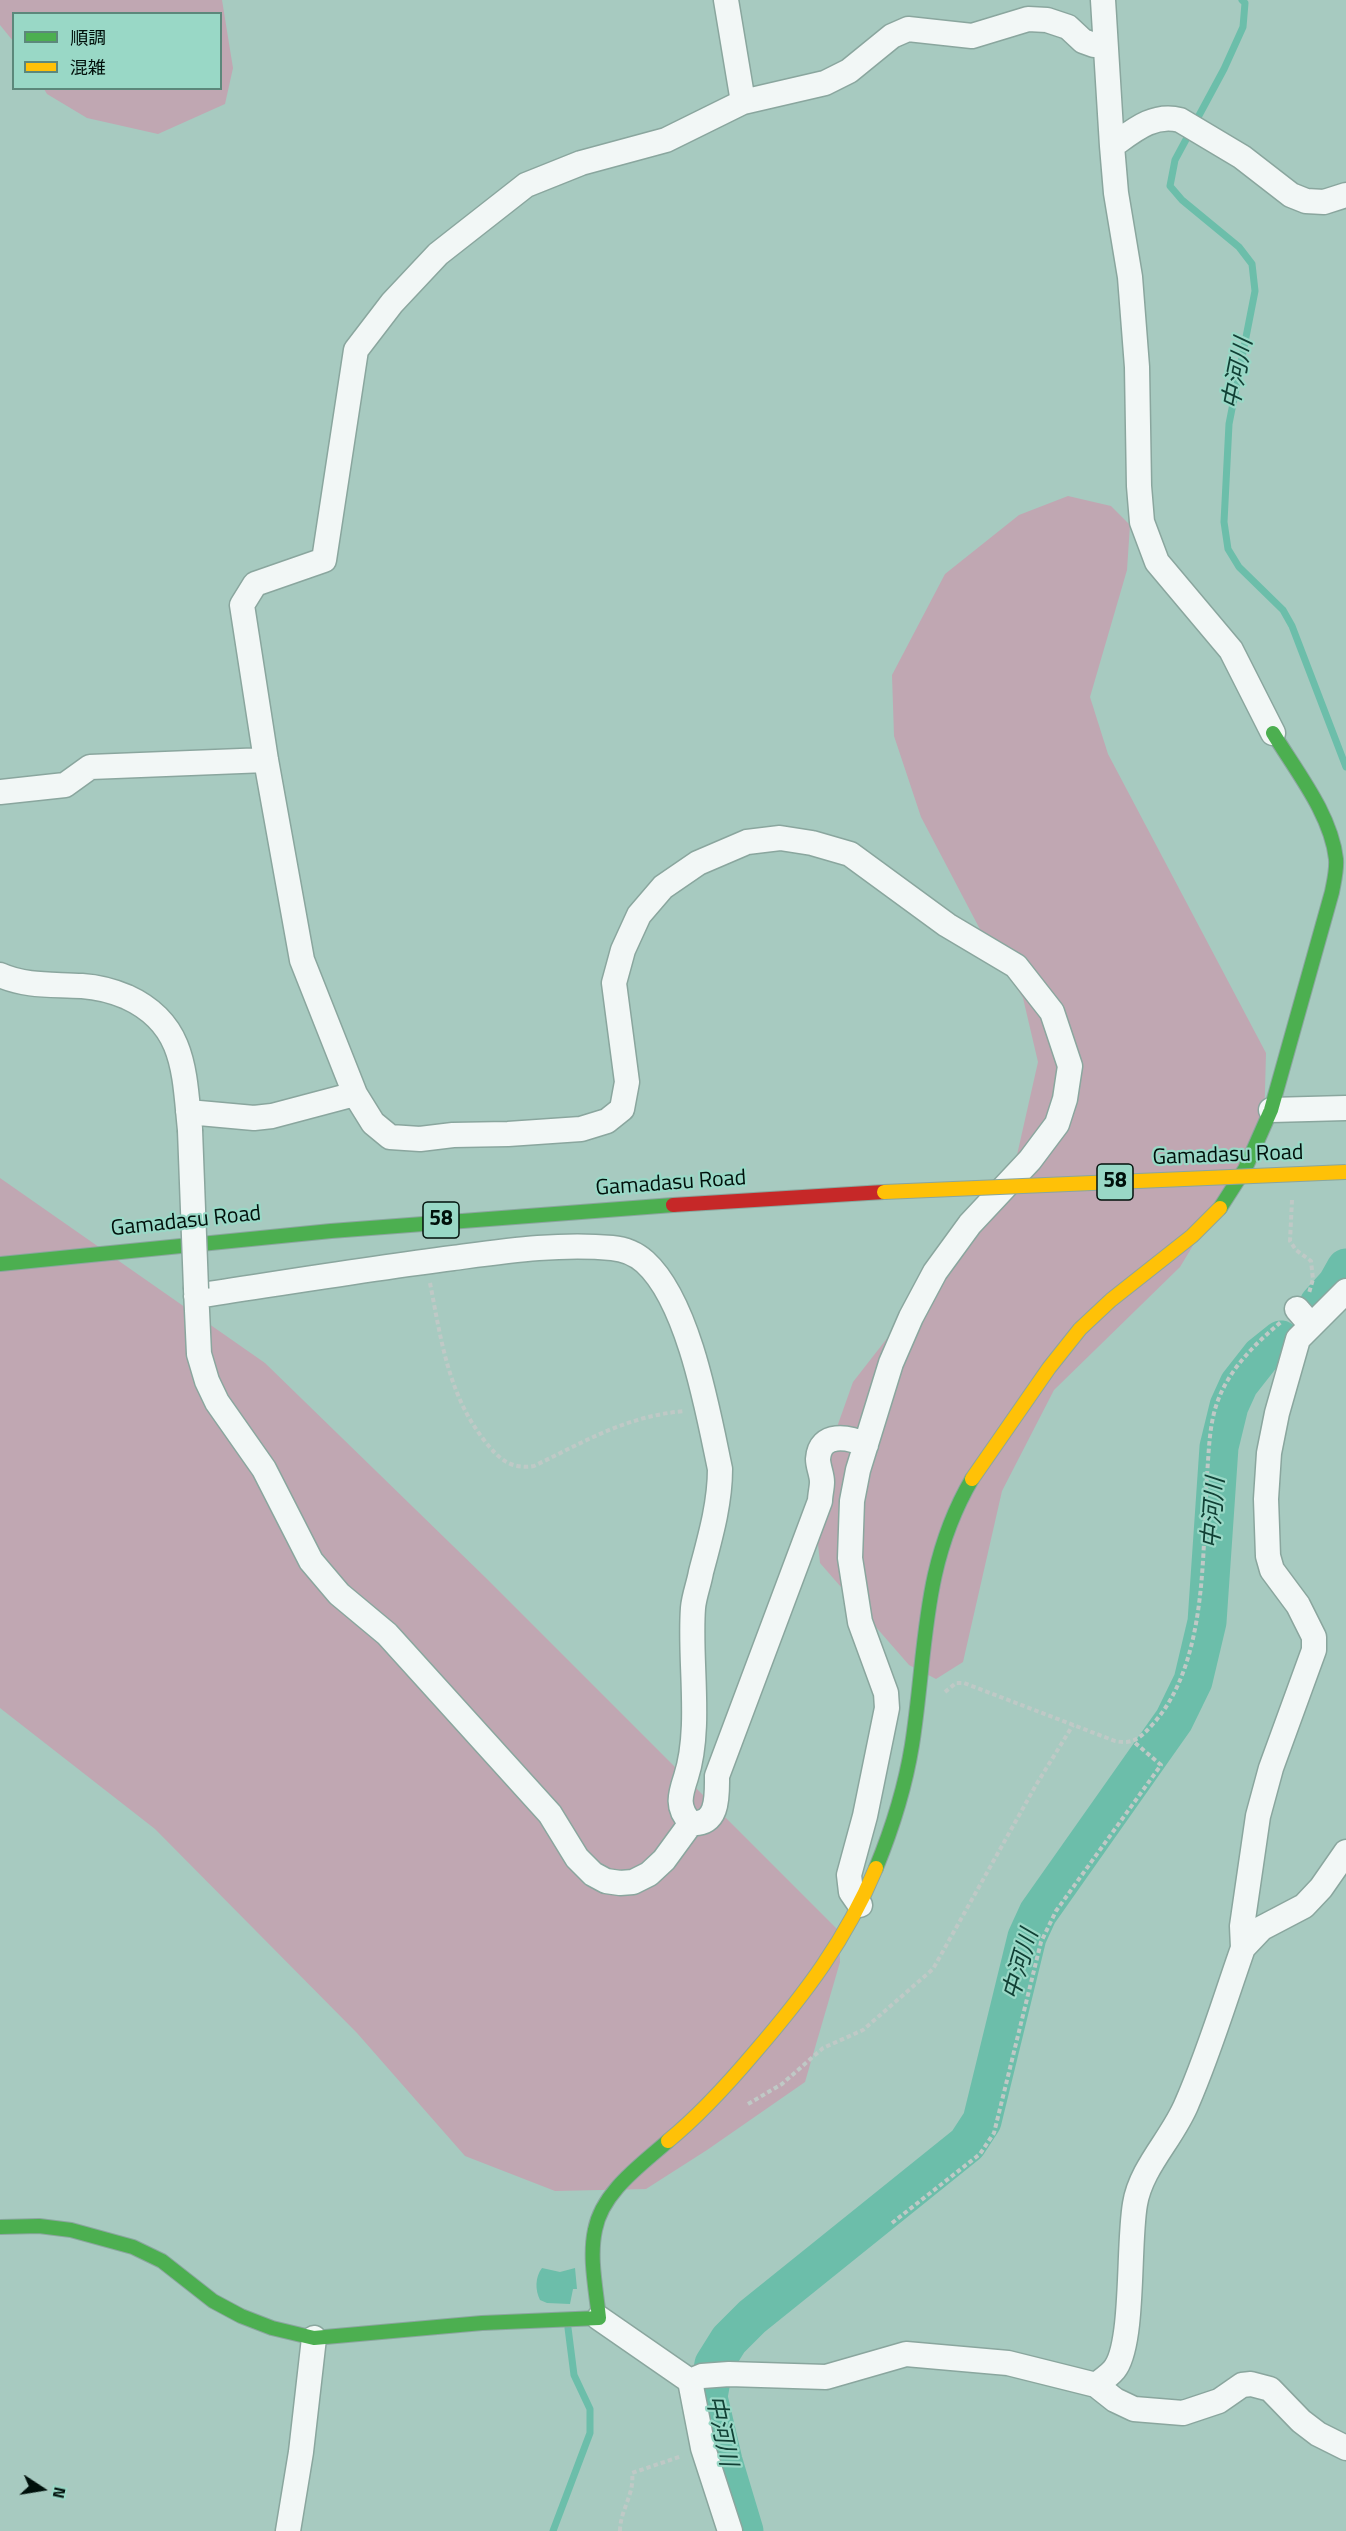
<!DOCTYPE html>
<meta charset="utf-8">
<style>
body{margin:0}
#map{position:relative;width:1346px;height:2531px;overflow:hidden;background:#a7cac0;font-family:"Titillium Web","Noto Sans JP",sans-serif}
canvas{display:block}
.legend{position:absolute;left:12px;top:12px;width:210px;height:78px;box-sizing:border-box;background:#99d8c6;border:2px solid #5c887b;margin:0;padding:8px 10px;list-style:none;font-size:18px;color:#00100b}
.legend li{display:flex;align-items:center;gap:12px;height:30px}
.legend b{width:30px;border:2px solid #5c887b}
.north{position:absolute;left:12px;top:2459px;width:60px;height:60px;-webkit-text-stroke:4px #99d8c6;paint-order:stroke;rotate:102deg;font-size:16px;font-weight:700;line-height:24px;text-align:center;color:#00100b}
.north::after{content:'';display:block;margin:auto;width:21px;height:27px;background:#00100b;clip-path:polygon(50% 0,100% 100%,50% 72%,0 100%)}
</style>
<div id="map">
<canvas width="1346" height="2531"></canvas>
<ul class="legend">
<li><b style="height:8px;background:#4caf50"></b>順調</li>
<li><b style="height:8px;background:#ffc107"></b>混雑</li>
</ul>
<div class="north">N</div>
</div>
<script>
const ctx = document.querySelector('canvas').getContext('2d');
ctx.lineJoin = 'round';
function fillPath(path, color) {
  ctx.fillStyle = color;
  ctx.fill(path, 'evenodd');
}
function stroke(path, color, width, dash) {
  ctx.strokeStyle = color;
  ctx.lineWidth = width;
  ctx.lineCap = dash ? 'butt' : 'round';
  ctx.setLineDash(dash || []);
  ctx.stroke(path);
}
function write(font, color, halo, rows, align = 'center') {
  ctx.font = font + ' "Titillium Web","Noto Sans JP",sans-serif';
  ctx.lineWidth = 4.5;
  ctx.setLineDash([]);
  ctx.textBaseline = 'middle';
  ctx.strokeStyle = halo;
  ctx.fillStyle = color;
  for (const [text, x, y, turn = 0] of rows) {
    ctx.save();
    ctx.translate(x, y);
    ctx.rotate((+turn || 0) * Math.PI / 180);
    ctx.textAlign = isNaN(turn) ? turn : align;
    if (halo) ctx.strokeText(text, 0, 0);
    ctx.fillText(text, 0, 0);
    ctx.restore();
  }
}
const green = new Path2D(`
 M0,0H222L233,68L225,104L158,134L87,118L47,94L44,89L220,88V14H14L13,41L0,25Z
 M1068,496L1111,506L1130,525L1127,570L1090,697L1108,754L1266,1053L1264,1128L1180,1267L1054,1390L1002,1491L963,1662L936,1679L909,1665L820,1563L815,1516L831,1444L853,1382L938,1273L1017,1155L1038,1062L1023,998L984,937L921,817L894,736L892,675L945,574L1019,515Z
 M0,1178L265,1363L487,1579L839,1931L840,1962L805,2082L707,2150L646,2189L555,2191L465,2156L357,2033L155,1829L0,1708Z`);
const water = new Path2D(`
 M542,2268L560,2272L575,2268L577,2289H573L570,2304L547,2303L540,2300C535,2290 535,2277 542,2268Z`);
const stream = new Path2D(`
 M1242,0L1245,3L1243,27L1224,69L1175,160L1170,186L1182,200L1239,247L1252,264L1255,291L1229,424L1224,522L1228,549L1239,567L1283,610L1292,626L1346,767
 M553,2531L590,2433V2409L574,2375L568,2328`);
const river = new Path2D(`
 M1319,1304L1337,1284L1346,1268
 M744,2531L723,2461L708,2397L714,2364L729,2340L752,2317L967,2144L982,2121L1027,1937L1038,1913L1174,1720L1193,1681L1207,1622L1219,1447L1229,1406L1239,1384L1261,1356L1281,1340`);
const path = new Path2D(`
 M1292,1200L1290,1241L1296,1250L1311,1261L1313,1279L1309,1293
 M430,1283C441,1339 448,1394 484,1440C498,1458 510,1470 534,1466C586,1441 626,1416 685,1411
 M945,1692L956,1683H964L1115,1741C1134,1745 1141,1737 1153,1724C1208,1662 1202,1554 1207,1475C1209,1451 1209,1426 1217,1403C1229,1369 1254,1345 1281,1322
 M748,2104L782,2084L823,2048L863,2030L933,1969L1036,1785L1073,1725
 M892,2223L980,2154L994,2133L1041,1942L1056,1911L1161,1765L1134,1742
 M620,2531C620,2510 635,2494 632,2473L682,2456`);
const street = new Path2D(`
 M726,0L743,102
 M1103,0L1112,146L1116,193L1130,277L1137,367L1139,486L1142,522L1157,562L1231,650L1273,733
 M1112,146C1133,131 1153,113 1180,120L1242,157L1291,195L1306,201L1324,202L1346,195
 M0,792L65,785L90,767L266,760
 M0,975C27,987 53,984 82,986C97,987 113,991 127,997C186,1024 184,1073 190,1130
 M1271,1110L1346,1108
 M188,1112L254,1118L272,1116L355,1094
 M196,1289L199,1354L207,1381L217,1402L264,1469L311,1561L339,1594L387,1634L550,1814L577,1858L593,1874L606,1881L620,1883L633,1882L649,1874L664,1860L691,1823
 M196,1296C282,1283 367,1269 453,1258C506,1251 559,1243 612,1248C624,1249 636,1254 645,1262C689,1302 708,1412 720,1469C720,1504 710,1538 701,1572C699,1584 694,1596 693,1608C689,1661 702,1727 686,1777C680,1795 676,1808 691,1823C719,1826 717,1795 717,1776L820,1501C820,1495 822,1488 822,1482C822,1474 818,1467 818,1459C820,1431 849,1437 866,1445
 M1297,1309L1311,1325
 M860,1905L851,1892L849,1875L865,1816L887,1708L886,1693L860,1622L850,1558L852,1501L858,1470L891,1363L911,1317L935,1272L970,1224L1030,1160L1057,1124L1065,1099L1070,1066L1052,1012L1016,966L947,925L850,854L812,843L780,838L747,842L698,863L663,887L639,915L623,950L614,983L627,1082L622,1109L607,1121L581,1129L508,1134L453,1135L420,1139L390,1137L373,1123L355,1094L302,960L266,760L242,605L255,584L324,560L356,350L392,303L438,254L526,185L581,163L666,140L743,102L825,83L849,71L892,36L908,29L972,36L1028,19L1047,20L1068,27L1083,41L1094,45H1104
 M1243,1948L1242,1926L1258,1816L1271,1768L1314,1650V1637L1298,1605L1272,1570L1268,1556L1266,1499L1269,1453L1277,1413L1298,1339L1346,1291
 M599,2318L690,2381L703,2448L730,2531
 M690,2381L702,2376L729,2374L826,2377L906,2354L1008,2363L1096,2385L1115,2400L1134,2409L1183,2413L1219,2401L1242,2385L1251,2384L1270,2389L1301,2421L1318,2434L1346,2448
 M1096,2385C1102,2380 1112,2374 1116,2367C1134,2339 1128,2243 1135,2204C1141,2167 1173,2138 1187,2103C1209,2053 1225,1999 1243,1948L1262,1928L1304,1906L1321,1888L1346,1852
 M288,2531L301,2452L314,2338`);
const fast = new Path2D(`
 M1220,1208L1245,1169L1271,1110L1332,892C1334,881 1337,870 1336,859C1331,814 1296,771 1273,733
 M0,1264L331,1231L673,1205
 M876,1868C892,1829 905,1788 912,1745C927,1650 921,1566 972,1479
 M0,2227L39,2226L71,2230L133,2247L162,2261L213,2301L241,2316L272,2328L314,2338L482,2323L599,2318C596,2289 589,2258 595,2230C602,2192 641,2165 668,2141`);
const slow = new Path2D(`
 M972,1479L1049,1368L1080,1329L1111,1300L1192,1236L1220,1208
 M668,2141C701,2114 728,2084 755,2052C805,1994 846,1940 876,1868`);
const jam = new Path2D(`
 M673,1205L884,1192`);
const streetBridge = new Path2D(`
 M190,1130L196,1289`);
const slowBridge = new Path2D(`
 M884,1192L1346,1172`);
const shields = [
 [1115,1182,36],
 [441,1220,36]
];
const shieldNames = [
 ["58",1115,1182],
 ["58",441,1220]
];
const streetNames = [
 ["Gamadasu Road",1228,1156,-2],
 ["Gamadasu Road",671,1184,-4],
 ["Gamadasu Road",186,1222,-6]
];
const waterNames = [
 ["中河川",1239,374,-79],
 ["中河川",1215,1513,-86],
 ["中河川",1022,1965,-74],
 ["中河川",720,2431,78]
];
fillPath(green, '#c0a7b2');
fillPath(water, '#6cbeaa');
stroke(stream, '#6cbeaa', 7);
stroke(river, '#6cbeaa', 39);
stroke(street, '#8aa69e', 27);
stroke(fast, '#8aa69e', 16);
stroke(slow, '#8aa69e', 16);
stroke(jam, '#8aa69e', 16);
stroke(path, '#bfc9c6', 4, [4.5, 3]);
stroke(street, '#f2f7f6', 24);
stroke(fast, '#4caf50', 14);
stroke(slow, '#ffc107', 14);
stroke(jam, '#c62828', 14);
stroke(streetBridge, '#8aa69e', 27, []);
stroke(slowBridge, '#8aa69e', 16, []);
stroke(streetBridge, '#f2f7f6', 24);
stroke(slowBridge, '#ffc107', 14);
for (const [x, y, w] of shields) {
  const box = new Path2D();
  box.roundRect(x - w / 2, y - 18, w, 36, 4.5);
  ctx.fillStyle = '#99d8c6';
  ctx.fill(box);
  stroke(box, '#00100b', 1.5);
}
write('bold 21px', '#00100b', null, shieldNames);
write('22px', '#00100b', '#99d8c6', streetNames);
write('italic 24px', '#114035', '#99d8c6', waterNames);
</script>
